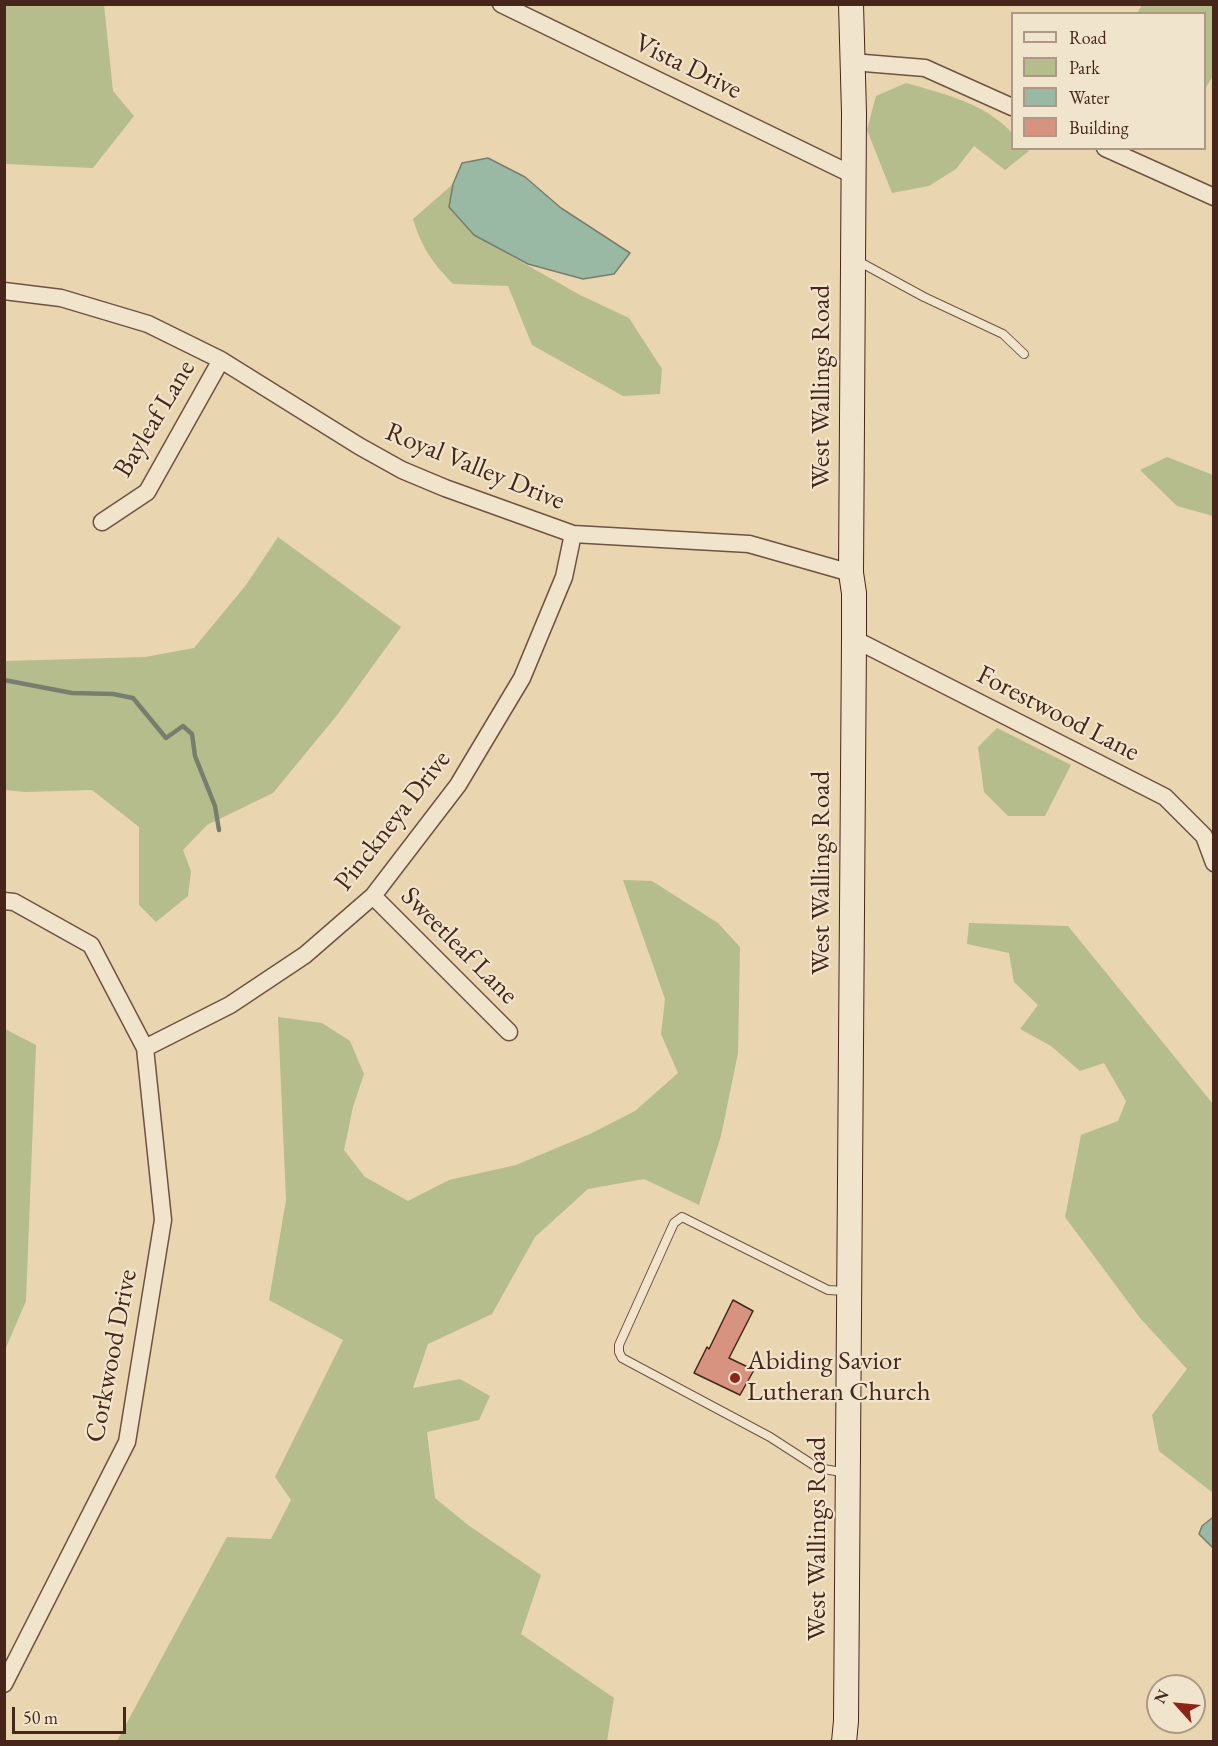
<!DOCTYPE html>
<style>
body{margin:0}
#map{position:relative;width:1218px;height:1746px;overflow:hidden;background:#e9d5b0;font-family:"EB Garamond",serif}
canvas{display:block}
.frame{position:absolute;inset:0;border:6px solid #46261a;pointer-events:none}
.legend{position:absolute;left:1011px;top:12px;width:195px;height:138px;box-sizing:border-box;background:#f1e4cc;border:2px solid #ad9885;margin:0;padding:8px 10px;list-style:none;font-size:18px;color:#46261a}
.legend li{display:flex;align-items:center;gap:12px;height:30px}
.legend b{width:30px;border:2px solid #ad9885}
.north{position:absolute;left:1146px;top:1674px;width:60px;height:60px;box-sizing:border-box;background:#f1e4cc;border:2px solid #ad9885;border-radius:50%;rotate:297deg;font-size:16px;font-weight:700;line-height:24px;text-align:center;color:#46261a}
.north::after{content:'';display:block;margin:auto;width:21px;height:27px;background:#8f2418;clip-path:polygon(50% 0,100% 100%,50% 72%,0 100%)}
.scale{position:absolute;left:12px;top:1707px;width:114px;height:27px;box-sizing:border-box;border:3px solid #46261a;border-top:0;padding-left:8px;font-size:18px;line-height:21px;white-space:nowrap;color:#46261a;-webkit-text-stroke:4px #f1e4cc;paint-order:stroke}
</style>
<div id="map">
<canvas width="1218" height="1746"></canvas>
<div class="frame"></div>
<ul class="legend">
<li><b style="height:8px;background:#f1e4cc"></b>Road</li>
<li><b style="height:16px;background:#b5bd8c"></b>Park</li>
<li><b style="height:16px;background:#99b9a5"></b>Water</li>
<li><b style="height:16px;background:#d7937f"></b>Building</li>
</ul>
<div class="north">N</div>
<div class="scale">50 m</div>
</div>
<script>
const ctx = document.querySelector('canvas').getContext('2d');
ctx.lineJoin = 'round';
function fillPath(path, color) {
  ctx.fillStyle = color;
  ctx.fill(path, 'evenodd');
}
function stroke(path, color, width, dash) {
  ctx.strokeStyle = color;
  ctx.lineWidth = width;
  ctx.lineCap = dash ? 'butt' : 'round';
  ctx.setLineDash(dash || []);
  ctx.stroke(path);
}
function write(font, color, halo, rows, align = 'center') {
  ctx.font = font + ' "EB Garamond",serif';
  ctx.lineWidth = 4.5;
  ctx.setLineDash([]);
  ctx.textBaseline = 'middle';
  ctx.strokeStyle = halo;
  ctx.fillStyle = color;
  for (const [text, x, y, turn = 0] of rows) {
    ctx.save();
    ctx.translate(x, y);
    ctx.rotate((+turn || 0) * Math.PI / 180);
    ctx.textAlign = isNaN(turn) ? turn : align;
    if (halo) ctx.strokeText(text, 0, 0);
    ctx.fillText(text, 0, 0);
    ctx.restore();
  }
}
const green = new Path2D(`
 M4,5H104L113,91L134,116L93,168L5,164Z
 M1142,5H1213V76L1205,89L1204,14L1137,13Z
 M906,83C944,94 985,103 1012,133V148L1026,149L1029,151L1005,170L974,146L956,169L929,186L892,193L867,130L876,96Z
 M453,184L449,207L474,235L580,295L629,318L662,369L660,394L623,396L532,345L508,286L453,284C432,262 422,248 413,219Z
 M1167,457L1213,475V516L1177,506L1140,470Z
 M278,537L401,627L338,714L273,793L207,825L183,850L191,871L188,896L156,922L139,905V827L92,790L25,792L5,790V661L145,657L194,648L246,585Z
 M997,728L1071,765L1045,816H1008L984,792L978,747Z
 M623,880L652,881L718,923L740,947L738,1053L721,1136L699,1205L644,1179L588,1189L535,1237L492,1314L428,1344L413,1388L460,1379L490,1396L479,1420L427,1432L435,1498L468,1525L541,1575L521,1634L614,1698L607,1741H117L227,1537L271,1539L291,1500L275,1477L343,1340L269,1300L286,1200L278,1017L322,1023L350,1041L364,1074L353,1107L344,1150L365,1177L408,1201L449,1180L516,1165L590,1134L635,1111L678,1073L661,1034L665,999Z
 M969,923L1068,926L1213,1104V1493L1159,1451L1152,1415L1187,1369L1140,1318L1065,1217L1081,1135L1118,1121L1126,1101L1104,1063L1080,1071L1051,1046L1020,1029L1038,1005L1014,982L1009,953L967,944Z
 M5,1029L36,1045L26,1301L5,1350Z`);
const water = new Path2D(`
 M488,158L525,177L561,208L630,253L614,274L583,279L528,264L474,235L449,207L453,184L462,163Z
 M1212,1518H1213V1548L1199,1534L1202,1526Z`);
const stream = new Path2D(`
 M4,680L72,693L113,694L133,698L166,738L183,726L192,734L195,756L215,806L219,830`);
const building = new Path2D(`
 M733,1300L753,1311L729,1358L754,1370L740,1395L694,1373L707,1347L709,1349Z`);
const lane = new Path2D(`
 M856,260L924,297L1003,334L1024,354
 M846,1291L828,1290L682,1217L674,1223L619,1345V1352L622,1358L770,1437L818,1468L847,1473`);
const street = new Path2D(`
 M501,4L853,175
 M852,62L925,68L1012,107
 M1105,148L1214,197
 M4,291L61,298L148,324L221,360L359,446L402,470L445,488L573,534L749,544L851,573
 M102,522L147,492L221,360
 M854,639L1165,797L1204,836L1214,863
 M373,896L509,1032
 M4,901L14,902L91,945L145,1048L163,1220L127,1442L4,1684
 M145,1048L230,1005L305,955L373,896L458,785L522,678L564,577L573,534`);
const secondary = new Path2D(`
 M844,1742L846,1721L854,639V593L851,573L854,113L851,4`);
const markers = [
 [735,1378,6,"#8f2418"]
];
const streetNames = [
 ["Vista Drive",688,67,26],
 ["West Wallings Road",822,387,-90],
 ["Bayleaf Lane",155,419,-59],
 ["Royal Valley Drive",475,467,22],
 ["Forestwood Lane",1058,714,27],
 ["Pinckneya Drive",393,821,-52],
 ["West Wallings Road",822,873,-90],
 ["Sweetleaf Lane",459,946,45],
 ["Corkwood Drive",112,1356,-79],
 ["West Wallings Road",818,1539,-90]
];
const poiNames = [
 ["Abiding Savior",747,1362],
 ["Lutheran Church",747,1393]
];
fillPath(green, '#b5bd8c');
fillPath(water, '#99b9a5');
stroke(water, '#787e6d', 1.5);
stroke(stream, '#787e6d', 4.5);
fillPath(building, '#d7937f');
stroke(building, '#46261a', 1.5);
stroke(lane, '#6f5240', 10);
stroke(street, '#6f5240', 19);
stroke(secondary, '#46261a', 26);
stroke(lane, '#f1e4cc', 8);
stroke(street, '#f1e4cc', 16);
stroke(secondary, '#f1e4cc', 24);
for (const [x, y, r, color] of markers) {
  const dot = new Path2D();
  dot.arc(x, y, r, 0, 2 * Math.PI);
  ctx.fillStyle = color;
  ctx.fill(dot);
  stroke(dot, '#f1e4cc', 2);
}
write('27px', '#46261a', '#f1e4cc', streetNames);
write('27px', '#46261a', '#f1e4cc', poiNames, 'left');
</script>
